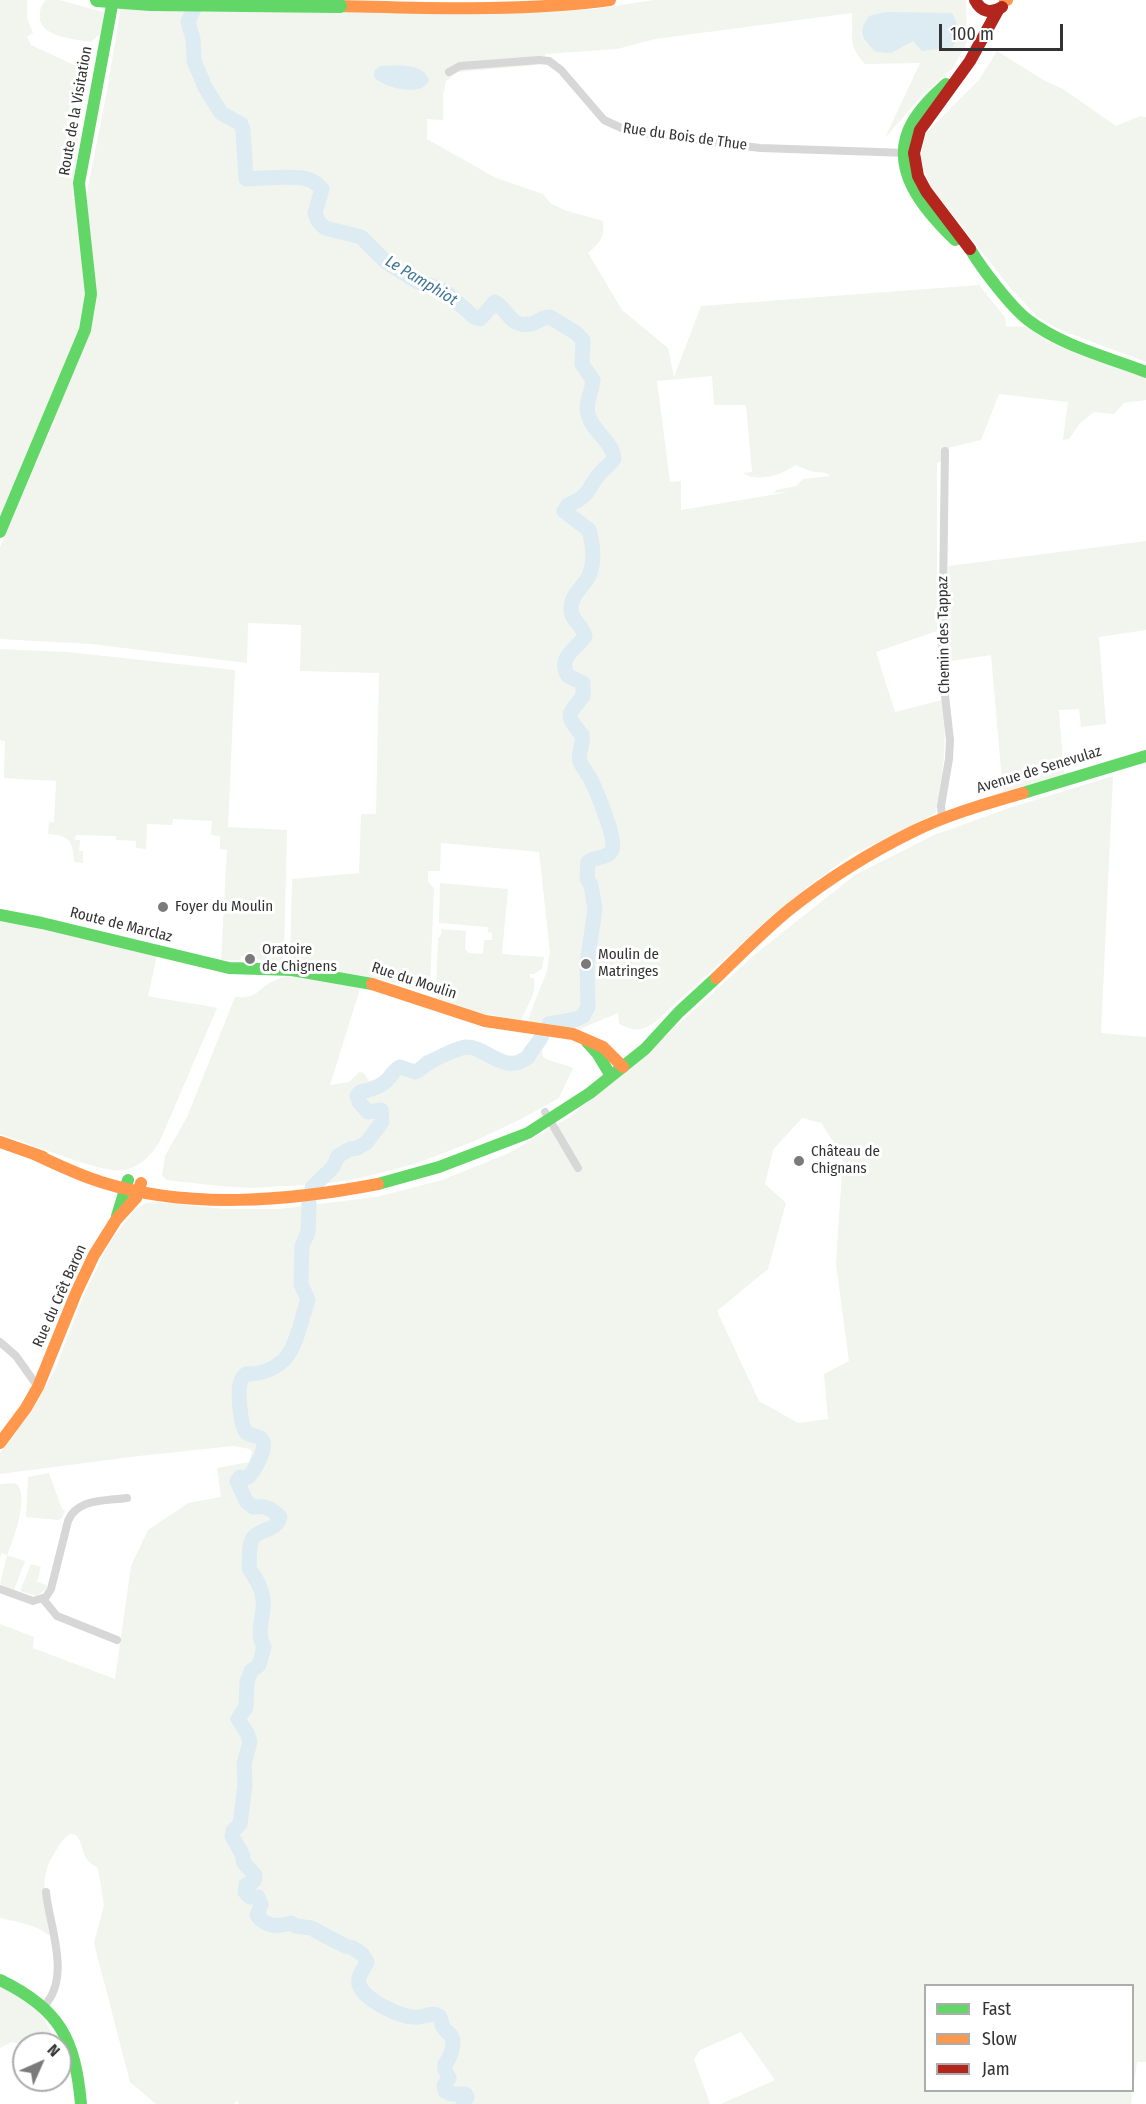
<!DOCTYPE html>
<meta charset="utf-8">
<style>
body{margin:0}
#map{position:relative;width:1146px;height:2104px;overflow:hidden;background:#fff;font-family:"Fira Sans Condensed",sans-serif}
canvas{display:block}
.legend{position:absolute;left:924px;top:1984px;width:210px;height:108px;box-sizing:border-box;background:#fff;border:2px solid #adadad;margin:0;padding:8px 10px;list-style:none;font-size:18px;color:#333}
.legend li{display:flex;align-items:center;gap:12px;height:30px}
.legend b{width:30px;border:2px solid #adadad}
.north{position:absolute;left:12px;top:2032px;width:60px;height:60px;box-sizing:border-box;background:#fff;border:2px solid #adadad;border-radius:50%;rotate:45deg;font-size:16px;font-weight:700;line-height:24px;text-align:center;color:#333}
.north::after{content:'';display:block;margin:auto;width:21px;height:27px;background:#7a7a7a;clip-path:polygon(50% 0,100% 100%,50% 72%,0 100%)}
.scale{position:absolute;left:939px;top:24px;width:124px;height:27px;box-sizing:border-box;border:3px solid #333;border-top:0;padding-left:8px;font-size:18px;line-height:21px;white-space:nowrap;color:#333;-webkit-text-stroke:4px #fff;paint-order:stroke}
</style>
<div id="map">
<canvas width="1146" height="2104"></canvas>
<ul class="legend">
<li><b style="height:8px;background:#63d668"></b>Fast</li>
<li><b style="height:8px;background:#ff974d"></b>Slow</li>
<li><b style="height:8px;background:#b3261e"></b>Jam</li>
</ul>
<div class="north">N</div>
<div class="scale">100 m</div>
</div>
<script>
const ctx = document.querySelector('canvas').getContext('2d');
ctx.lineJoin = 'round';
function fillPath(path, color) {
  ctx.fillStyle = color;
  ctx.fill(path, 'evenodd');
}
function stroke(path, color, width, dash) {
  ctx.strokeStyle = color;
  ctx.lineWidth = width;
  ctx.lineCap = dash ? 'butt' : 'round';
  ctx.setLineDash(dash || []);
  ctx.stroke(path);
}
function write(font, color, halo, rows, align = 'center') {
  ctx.font = font + ' "Fira Sans Condensed",sans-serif';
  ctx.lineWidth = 6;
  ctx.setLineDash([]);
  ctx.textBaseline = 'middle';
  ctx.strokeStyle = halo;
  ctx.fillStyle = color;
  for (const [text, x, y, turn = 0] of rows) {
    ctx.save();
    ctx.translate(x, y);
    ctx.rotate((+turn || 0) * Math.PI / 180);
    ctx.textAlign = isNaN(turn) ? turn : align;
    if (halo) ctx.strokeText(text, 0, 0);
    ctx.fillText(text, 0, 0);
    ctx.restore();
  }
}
const green = new Path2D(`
 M0,0H27V18L33,33L27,37L31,45L85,70L72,199L86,197L107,91L122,0L201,12H341L588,10L654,0H966L967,42L953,68L924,93L885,138L920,63L865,64C847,44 853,38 852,13L655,39L617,49L546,54L536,65L458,72L446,81L443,95V120L427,119V139L496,178L543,194L550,203L564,210L603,221C605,237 600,243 588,253L622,310L668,348L674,377L701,306L979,285L1005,317L1006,326L1027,327L1048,342L1146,377V400L1124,403L1114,414L1094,412L1081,422L1069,439L1063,440L1068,402L999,394L981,440L948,448V459L937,463V631L876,652L895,712L942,700C948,741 943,772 936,813L850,856L812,883L776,912L654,1023C638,1032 635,1031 619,1024L618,1013L580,1029L530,1022L528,1019L547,971L550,952L539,852L441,843L440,871H428V882L434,888L430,987L420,991L390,981L290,963L292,879L359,873L361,814H376L379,673L300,671L301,625L248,623L247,663L91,644L0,639V547L48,435L56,420L42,418L0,516ZM861,33L953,47L917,45L914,41L876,52L866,43ZM712,376L714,405H746L752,472L743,473C756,483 783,475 795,465C801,467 804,469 810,471C817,474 823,470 830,476L803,479L796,486L777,490L773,493L789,492L681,510V481L670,482L657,381Z
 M46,0H59L104,12L102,32L91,42C74,39 36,37 40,13C40,8 42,4 46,0Z
 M997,51L1045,81L1063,89L1116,126L1140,116L1146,117V362L1058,329L1039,318L1011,289L930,186L921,160L922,150L926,133L979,80Z
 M1146,541V630L1099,637L1106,724L1081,727L1079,709L1059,710L1064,775L1003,792L991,655L945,662L948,566Z
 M0,649L67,652L235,670L228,827L287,830L284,952L280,962L276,963L241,956L240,960H221L227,850L220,849V836L211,835L212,821L173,819L172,825L147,824L146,849L136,848V841L116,840V836L76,835L75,840H80L79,851H83V863L74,862C73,841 69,835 48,834L49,822H54L56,781L4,778L5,741L0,740Z
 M1113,776L1101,1033L1146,1037V2062H1137L1131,2104H721L775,2080L741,2032L700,2050L694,2059L710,2104H239L237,2101L233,2104H156L130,2082L94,1943L104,1905L98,1868C78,1857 87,1849 76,1835L70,1834C63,1839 59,1845 55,1852C37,1879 46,1907 52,1936C46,1935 44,1931 39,1929C27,1923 13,1921 0,1918V1624L34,1637L33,1648L115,1679L131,1566L148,1530L188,1503L221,1497L217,1468L249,1462L252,1452L250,1449L233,1446L139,1456L0,1474V1453L36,1405L56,1367L83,1297L109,1244L134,1210L146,1203L158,1202L225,1209H279L376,1197L442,1180L509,1153L570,1117L666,1036L754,955L855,875L934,835L1009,808ZM802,1118L821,1123L843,1156L836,1264L849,1361L824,1374L828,1419L798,1423L759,1401L717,1311L768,1269L786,1203L765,1184L773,1150ZM926,1986H1132V2090H926Z
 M440,883L508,889L502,954L544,957L542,969L534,974H530V978H534C537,992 527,1007 521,1020L480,1013L439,999L436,994L438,938L441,935L442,929L466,931L465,949L469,953L483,954L484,940H492V933L488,932V927L439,923Z
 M0,921L44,928L157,956L148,996C172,1001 194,1003 217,1008L159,1143C150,1156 141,1166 124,1170C104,1175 24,1141 0,1134Z
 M290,975L361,986L330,1085L349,1082L359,1072L364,1073L369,1081L384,1078L390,1067L399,1062L418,1067L422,1056L466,1043L478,1046L489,1055L511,1058L527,1050L539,1034L544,1035L541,1044L543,1057C553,1063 562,1063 573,1068L559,1098L523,1118L477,1140L415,1164L357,1179L322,1184L252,1188L219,1186L167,1180L162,1175L165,1156L187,1117L235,997C258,998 255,992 271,982C277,979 284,977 290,975Z
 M49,1473L62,1509L65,1511L62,1518L58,1520L26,1517L28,1477Z
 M15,1483L18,1485C28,1502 14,1537 7,1555L25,1561L14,1590L0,1584L7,1555L2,1553L0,1558V1484Z
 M31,1564L41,1567L37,1582L47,1585L46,1589L37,1596L20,1591Z
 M0,1987C36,2002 40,2011 58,2044L24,2045L11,2042L0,2048Z`);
const water = new Path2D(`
 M886,12L952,13C958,21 959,38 953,47L922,51L913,41L891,53L876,52C862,39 857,33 869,16Z
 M380,66C395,66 423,62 429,80C423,98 384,88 374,77V71Z`);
const river = new Path2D(`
 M195,0L196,4L188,22L193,39L194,61L205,87L221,113L241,124L243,130L246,179C260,178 300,175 310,180C315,182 319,186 322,189L315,213L318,221L325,228L361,237L386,262L416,281L438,288L446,292L474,317L480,319L495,302C509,310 509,328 531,324C538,322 542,317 550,317L576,333L583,340L582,364L593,380C592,392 585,402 588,414C592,432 613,441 614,459C611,464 607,466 603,470C586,487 594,494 568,505L564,511L589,530C593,543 595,563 589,576C583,587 571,595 571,608C570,620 583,625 585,636C576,650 557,657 568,676L583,683V696C568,716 564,713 582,735C584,744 577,754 580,762C583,768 587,773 590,778C596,790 617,839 612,850C608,859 595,856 588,862L587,878L591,885L595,909L587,964L588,1007L583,1016L577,1019L549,1024
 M312,1188L333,1167L338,1156L350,1149L357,1148L366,1143L382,1122L381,1110L368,1112L359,1102L357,1096L360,1092C370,1090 382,1087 389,1078C393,1073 394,1070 400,1067L415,1072C420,1070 422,1067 427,1064C434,1059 458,1048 466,1047C486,1046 504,1076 528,1057C531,1049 539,1044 542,1035
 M309,1203L308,1232L302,1246L301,1284L308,1300C302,1316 299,1336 291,1350C283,1366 263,1375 246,1374C244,1376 242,1378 241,1381C237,1390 240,1427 247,1433C253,1437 260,1434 263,1442C266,1449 255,1470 249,1476C246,1479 244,1478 240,1477L237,1481L246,1501L253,1507C265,1505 272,1509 280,1517C276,1532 260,1528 253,1538C248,1545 250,1560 249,1568C255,1578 262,1587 263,1599C265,1616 255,1632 264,1647L259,1665L251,1671L247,1682L246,1707L238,1719L247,1733L250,1742L244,1764L245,1785L240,1824L233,1831L232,1836L242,1854L244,1863L255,1875L254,1881L246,1885L245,1892L250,1897H258L261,1905L257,1915C265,1927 279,1927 291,1923L296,1926L311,1928L345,1946L353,1948L363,1955L367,1962C364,1969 357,1976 359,1984C363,2000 403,2019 418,2017C424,2017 430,2012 437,2015C443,2017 440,2022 443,2027C445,2031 450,2033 452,2037C455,2045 450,2058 445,2064V2070L449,2078L444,2086L445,2091L451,2094H465L467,2097L463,2104`);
const street = new Path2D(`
 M449,72L460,66L539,60L549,61L561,70L604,120L628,131L760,148L908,153
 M942,819L941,806L949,759L950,740L942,669L945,451
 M545,1112L578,1168
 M0,1342L16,1356L38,1387
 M0,1589L33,1601L46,1597L51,1589L68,1521C77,1498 107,1501 127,1498
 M43,1599L57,1616L117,1640
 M44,2006C72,1977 49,1925 46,1892`);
const fast = new Path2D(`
 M946,84C933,96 921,107 912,123C887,168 924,210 955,240
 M970,249C982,269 1011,307 1028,320C1062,346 1107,357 1146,372
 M0,532L85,330L91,294L79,183L113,0
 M1023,793L1146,756
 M0,915L42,923L229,968L292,970L372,984
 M587,1042L597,1053L611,1076
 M378,1184L439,1167L528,1133L590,1093L645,1049L679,1012L716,978
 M117,1216L128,1180
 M0,1980C60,2009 75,2039 81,2104`);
const slow = new Path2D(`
 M1005,1L1007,0
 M340,6C430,8 520,12 610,0
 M716,978C740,955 764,930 790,909C828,879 871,852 914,831C949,814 986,804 1023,793
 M372,984L485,1021L573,1034L603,1047L623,1067
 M0,1142L43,1157
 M34,1154C56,1164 78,1175 101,1182C189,1210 289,1201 378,1184
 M0,1443L26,1408L38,1387L76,1293L94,1255L116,1220L136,1198L141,1183`);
const jam = new Path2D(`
 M975,0C981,12 991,14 1002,7
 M970,249L926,191L918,176L914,153L920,130L970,61L998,10`);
const fastBridge = new Path2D(`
 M97,0L150,4L340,6`);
const markers = [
 [163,907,6,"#7a7a7a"],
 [250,959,6,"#7a7a7a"],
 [586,964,6,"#7a7a7a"],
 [799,1161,6,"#7a7a7a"]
];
const streetNames = [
 ["Route de la Visitation",76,111,-80],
 ["Rue du Bois de Thue",685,137,8],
 ["Chemin des Tappaz",944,635,-91],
 ["Avenue de Senevulaz",1039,770,-17],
 ["Route de Marclaz",121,925,14],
 ["Rue du Moulin",414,981,18],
 ["Rue du Crêt Baron",60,1296,-66]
];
const poiNames = [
 ["Foyer du Moulin",175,907],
 ["Oratoire",262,950],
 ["de Chignens",262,967],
 ["Moulin de",598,955],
 ["Matringes",598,972],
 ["Château de",811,1152],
 ["Chignans",811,1169]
];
const waterNames = [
 ["Le Pamphiot",421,281,31]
];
fillPath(green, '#f1f5ed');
fillPath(water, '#ddebf3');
stroke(river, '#ddebf3', 15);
stroke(street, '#d7d7d7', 8);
stroke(fast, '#63d668', 12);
stroke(slow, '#ff974d', 12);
stroke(jam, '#b3261e', 12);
stroke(fastBridge, '#63d668', 14);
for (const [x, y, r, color] of markers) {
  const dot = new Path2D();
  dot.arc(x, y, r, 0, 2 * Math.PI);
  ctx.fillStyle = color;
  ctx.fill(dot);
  stroke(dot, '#fff', 2);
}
write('15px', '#333', '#fff', streetNames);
write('15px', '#333', '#fff', poiNames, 'left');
write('italic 16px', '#3f7597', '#fff', waterNames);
</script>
